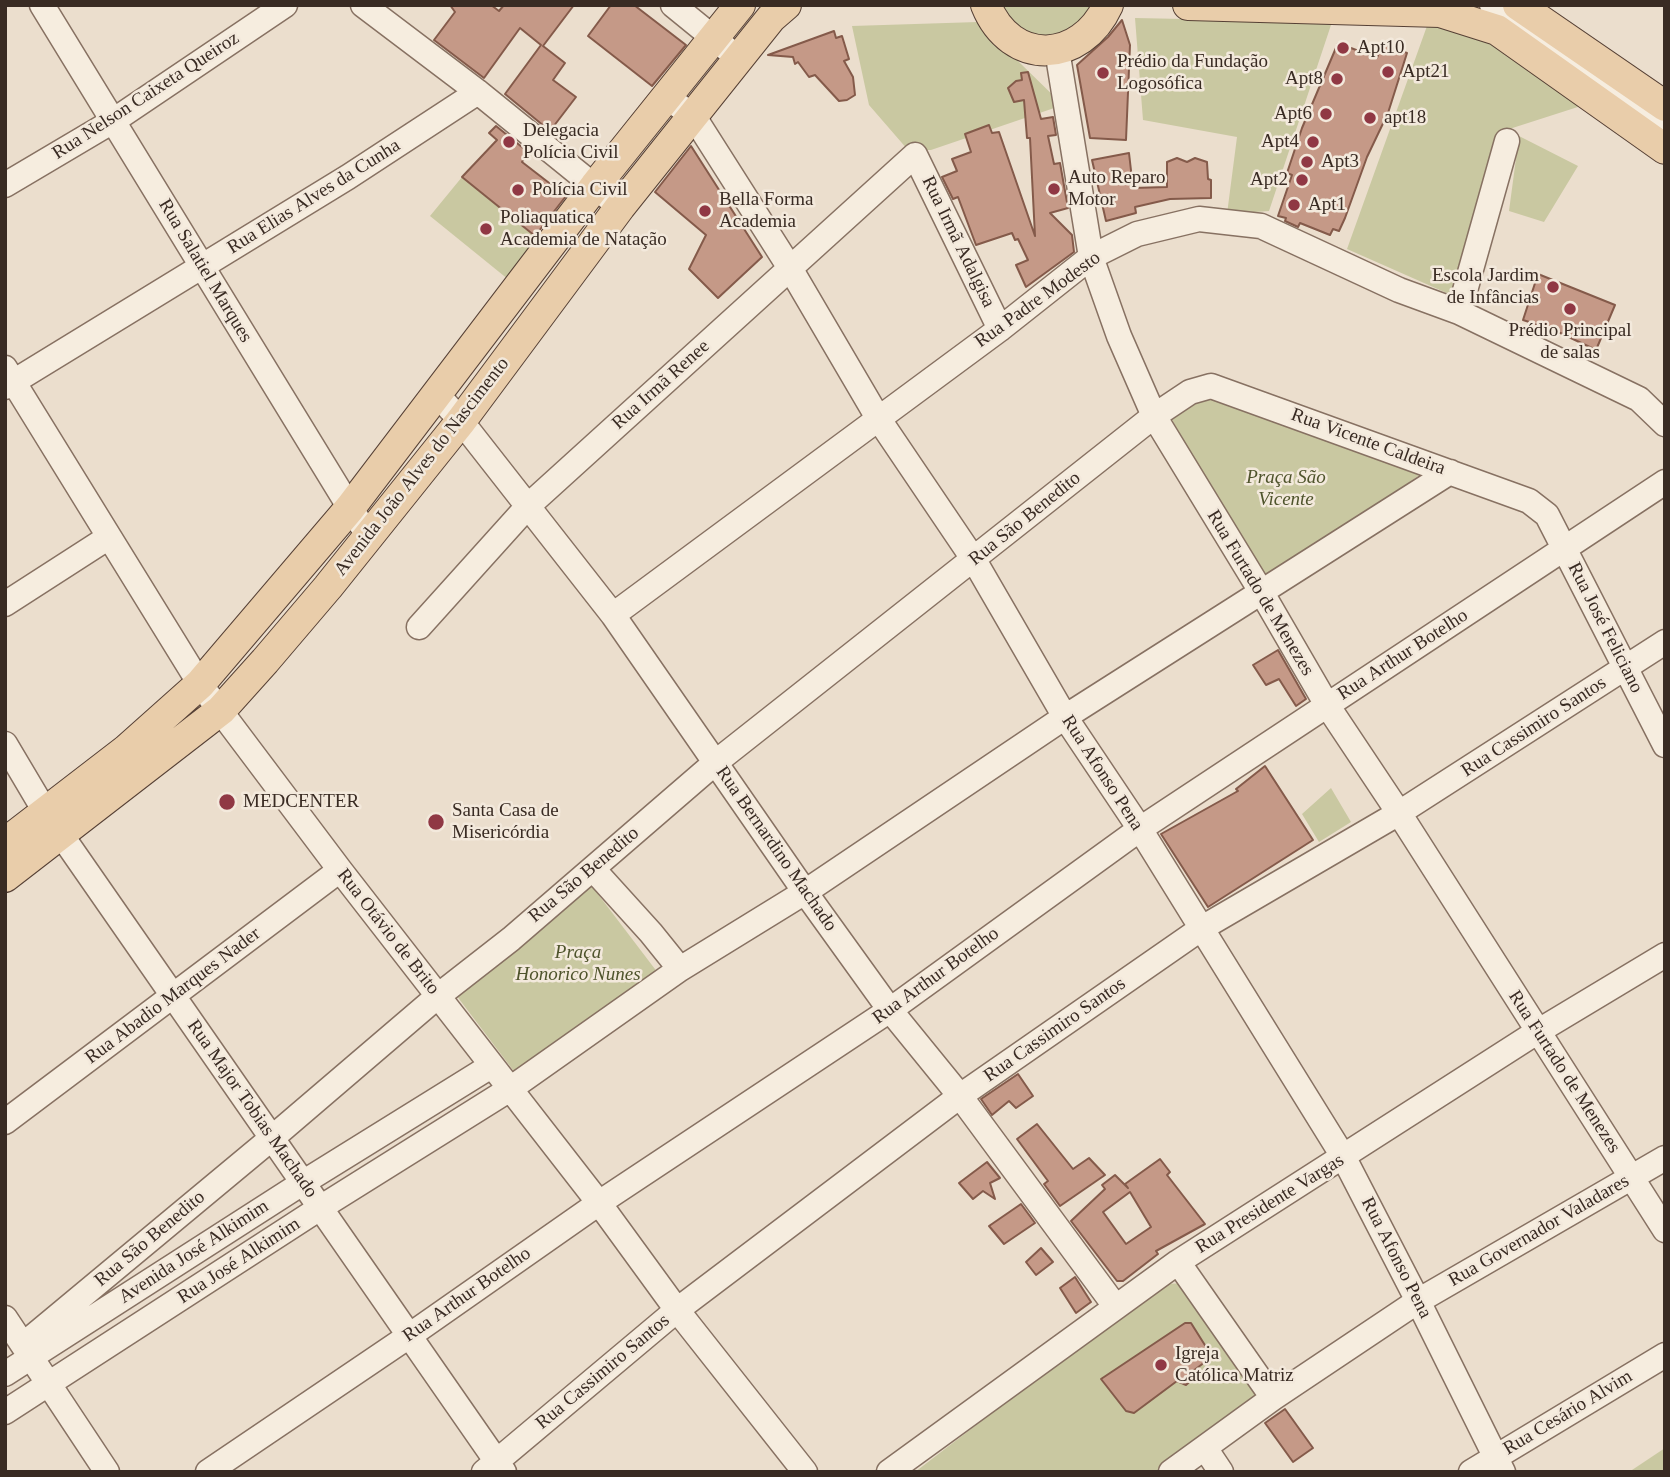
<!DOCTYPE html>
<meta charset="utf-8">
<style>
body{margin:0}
#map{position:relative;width:1670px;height:1477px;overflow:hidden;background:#ebdecd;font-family:Georgia,serif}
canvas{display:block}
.frame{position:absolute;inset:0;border:7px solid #392b23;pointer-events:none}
</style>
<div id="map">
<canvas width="1670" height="1477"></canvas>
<div class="frame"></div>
</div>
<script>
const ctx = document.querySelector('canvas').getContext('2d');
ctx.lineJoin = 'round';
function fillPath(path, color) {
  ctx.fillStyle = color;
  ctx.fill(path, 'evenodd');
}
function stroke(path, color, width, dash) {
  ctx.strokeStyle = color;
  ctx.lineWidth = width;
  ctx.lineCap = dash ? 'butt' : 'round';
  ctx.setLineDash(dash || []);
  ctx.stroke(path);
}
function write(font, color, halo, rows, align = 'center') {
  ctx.font = font + ' Georgia,serif';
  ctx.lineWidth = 5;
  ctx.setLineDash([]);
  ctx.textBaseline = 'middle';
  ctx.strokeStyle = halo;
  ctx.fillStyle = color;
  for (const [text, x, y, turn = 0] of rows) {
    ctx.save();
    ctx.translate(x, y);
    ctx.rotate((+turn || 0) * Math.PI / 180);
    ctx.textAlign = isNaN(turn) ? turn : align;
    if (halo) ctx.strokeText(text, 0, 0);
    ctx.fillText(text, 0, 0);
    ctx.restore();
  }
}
const green = new Path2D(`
 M997,5H1098L1076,33L1025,37Z
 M1135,18L1332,22L1269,211L1227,214L1237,137L1143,120Z
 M978,22L1063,105L931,150H908L869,105L852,26Z
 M1427,26L1471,28L1584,105L1500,132L1458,298L1347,249Z
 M1519,136L1578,166L1544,222L1509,211Z
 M462,177L541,242L509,280L430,216Z
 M1211,392L1425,471L1265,585L1170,416Z
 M1331,788L1351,822L1319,842L1302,814Z
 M588,881L661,977L516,1074L453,991Z
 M1187,1283L1257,1392L1247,1407L1156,1472H915L1109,1323L1165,1284Z
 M1665,1448V1472H1629Z`);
const building = new Path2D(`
 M450,5H491L499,11L504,5H574L543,46L565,63L553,80L576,97L550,131L505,94L541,45L520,28L484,78L434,40L455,12Z
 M611,5H634L686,45L652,86L588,36Z
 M1122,20L1130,45L1126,140L1090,138L1077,65L1108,37Z
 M834,31L836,38L842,36L849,59L844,61L853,77L855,95L847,100L839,101L815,75L809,77L798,62L795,64L793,57L768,55Z
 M1338,43L1377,58L1382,44L1407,53L1388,113L1367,157L1345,218L1339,231L1333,229L1330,235L1300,223L1298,227L1285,221L1286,218L1278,216L1292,175L1287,173L1302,128Z
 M1028,72L1041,119L1053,117L1056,135L1048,136L1054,164L1060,163L1068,208L1050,213L1072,235L1074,252L1026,287L1016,265L1028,260L1018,239L1015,240L1012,233L976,245L958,197L953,199L942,177L957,171L952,159L971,152L965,134L989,125L992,133L999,132L1035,236L1030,138H1027L1024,100L1014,102L1008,88L1016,81L1022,80L1021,73Z
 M496,126L528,152L522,162L566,196L535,236L462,177L497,140L489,133Z
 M691,146L762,257L718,298L689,269L706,235L655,192Z
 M1129,153L1133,188L1167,187V162L1177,158L1187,162L1195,158L1207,162L1208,179L1211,180V198L1170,199L1135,207L1136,213L1106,221L1092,160Z
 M1538,274L1615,305L1596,350L1554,330L1523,320Z
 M1278,650L1306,699L1296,706L1279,679L1266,685L1253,665Z
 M1265,766L1313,840L1208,907L1161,834L1238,791L1236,789Z
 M1018,1074L1033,1096L1016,1108L1009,1101L992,1115L981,1099Z
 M1037,1124L1073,1169L1089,1158L1105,1175L1060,1206L1044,1184L1048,1181L1017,1139Z
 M1160,1159L1170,1172L1167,1175L1205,1224L1156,1251L1158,1254L1123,1281H1117L1071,1221L1105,1189L1102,1185L1115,1175L1128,1188L1125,1184ZM1130,1192L1151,1227L1126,1244L1103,1212Z
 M987,1162L1000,1178L990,1183L995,1199L983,1191L973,1199L959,1183Z
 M1021,1204L1035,1223L1004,1244L989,1226Z
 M1041,1248L1053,1262L1036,1275L1026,1262Z
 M1075,1277L1091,1302L1076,1313L1060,1288Z
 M1185,1323H1191L1208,1350L1211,1355L1209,1359L1193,1371L1195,1377L1186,1385L1177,1381L1134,1413L1126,1411L1101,1379Z
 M1285,1409L1313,1448L1293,1462L1265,1423Z`);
const minor = new Path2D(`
 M42,5L350,508L369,536
 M363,5L478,92L620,207
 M673,5L727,49
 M1492,5L1661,129
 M1057,50L1091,257L1119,336L1154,416L1262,593L1327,705L1399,813L1665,1230
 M667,97L694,117L790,268L878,418L974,560L1065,717L1140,829L1344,1158L1418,1301L1503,1472
 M5,185L113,121L285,5
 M1459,312L1507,141
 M5,368L200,684L340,870L599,1203L677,1310L805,1472
 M5,387L348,177L478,92
 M436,393L461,421L613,615L805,892L890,1010L960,1096L1115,1306
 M5,604L109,537
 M613,615L1000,329L1091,257L1137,234L1199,219L1261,226L1399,290L1459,312L1639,399L1665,424
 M419,627L528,506L915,155L1000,329
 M5,744L46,813L504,1472
 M593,869L651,933L680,969
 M5,1122L340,870
 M1178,1262L1273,1398
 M5,1318L107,1472
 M23,1345L272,1138L438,996L511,939L716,762L1154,416L1190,392L1211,386L1529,501L1547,515L1665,745
 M5,1374L304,1182L491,1066
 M5,1412L320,1208L510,1089L680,969L805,892L1065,717L1450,472
 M1205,1448L1221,1472
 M208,1472L409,1336L599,1203L890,1010L1140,829L1665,482
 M484,1472L677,1310L960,1096L1202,928L1399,813L1665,642
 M889,1472L1178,1262L1537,1032L1665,955
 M1171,1472L1273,1398L1418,1301L1665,1158
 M1471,1472L1665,1355`);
const major = new Path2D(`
 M986,5C1011,67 1081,64 1108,5
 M1188,5L1440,12L1497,30L1665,149
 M1518,5L1665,106
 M5,843L126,750L200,684L350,508L595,186L740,5
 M5,877L221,710L265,661L328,587L461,421L620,207L771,18L786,5`);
const markers = [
 [1343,48,7,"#903844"],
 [1388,72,7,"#903844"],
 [1103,73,7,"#903844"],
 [1337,79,7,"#903844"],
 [1326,114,7,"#903844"],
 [1370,118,7,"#903844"],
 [509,142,7,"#903844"],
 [1313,142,7,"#903844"],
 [1307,162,7,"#903844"],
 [1302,180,7,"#903844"],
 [1054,189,7,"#903844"],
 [518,190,7,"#903844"],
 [1294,205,7,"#903844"],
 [705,211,7,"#903844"],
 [486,229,7,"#903844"],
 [1553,287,7,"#903844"],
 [1570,309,7,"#903844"],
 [227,802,9,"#903844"],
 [436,822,9,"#903844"],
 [1161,1365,7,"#903844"]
];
const poiNames = [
 ["Apt10",1357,48],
 ["Prédio da Fundação",1117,62],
 ["Logosófica",1117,84],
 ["Apt21",1402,72],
 ["Apt8",1323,79,"right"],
 ["Apt6",1312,114,"right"],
 ["apt18",1384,118],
 ["Delegacia",523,131],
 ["Polícia Civil",523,153],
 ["Apt4",1299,142,"right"],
 ["Apt3",1321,162],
 ["Auto Reparo",1068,178],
 ["Motor",1068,200],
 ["Apt2",1288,180,"right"],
 ["Polícia Civil",532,190],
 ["Bella Forma",719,200],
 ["Academia",719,222],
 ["Apt1",1308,205],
 ["Poliaquatica",500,218],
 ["Academia de Natação",500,240],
 ["Escola Jardim",1539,276,"right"],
 ["de Infâncias",1539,298,"right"],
 ["Prédio Principal",1570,331,"center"],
 ["de salas",1570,353,"center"],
 ["MEDCENTER",243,802],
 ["Santa Casa de",452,811],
 ["Misericórdia",452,833],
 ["Igreja",1175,1354],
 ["Católica Matriz",1175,1376]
];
const streetNames = [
 ["Rua Nelson Caixeta Queiroz",146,96,-33],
 ["Rua Elias Alves da Cunha",314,197,-32],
 ["Rua Irmã Adalgisa",958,242,64],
 ["Rua Salatiel Marques",205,271,59],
 ["Rua Padre Modesto",1038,300,-36],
 ["Rua Irmã Renee",661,385,-42],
 ["Rua Vicente Caldeira",1368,442,20],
 ["Avenida João Alves do Nascimento",422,467,-52],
 ["Rua São Benedito",1025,519,-39],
 ["Rua Furtado de Menezes",1260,593,59],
 ["Rua José Feliciano",1605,628,63],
 ["Rua Arthur Botelho",1403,655,-33],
 ["Rua Cassimiro Santos",1534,727,-33],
 ["Rua Afonso Pena",1102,773,57],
 ["Rua Bernardino Machado",776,849,55],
 ["Rua São Benedito",584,875,-40],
 ["Rua Otávio de Brito",388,932,52],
 ["Rua Arthur Botelho",936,976,-36],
 ["Rua Abadio Marques Nader",173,996,-37],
 ["Rua Cassimiro Santos",1055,1030,-35],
 ["Rua Furtado de Menezes",1564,1072,57],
 ["Rua Major Tobias Machado",252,1109,55],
 ["Rua Presidente Vargas",1270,1204,-32],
 ["Rua Governador Valadares",1539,1231,-30],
 ["Rua São Benedito",150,1239,-40],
 ["Avenida José Alkimim",194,1252,-33],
 ["Rua Afonso Pena",1396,1258,63],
 ["Rua José Alkimim",239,1261,-33],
 ["Rua Arthur Botelho",467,1295,-35],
 ["Rua Cassimiro Santos",603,1372,-40],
 ["Rua Cesário Alvim",1568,1413,-31]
];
const parkNames = [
 ["Praça São",1286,478],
 ["Vicente",1286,500],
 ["Praça",578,953],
 ["Honorico Nunes",578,975]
];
fillPath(green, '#c9c8a1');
fillPath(building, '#c59987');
stroke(building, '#845a4a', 2);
stroke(minor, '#877162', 27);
stroke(major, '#564035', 32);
stroke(minor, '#f6eddf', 24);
stroke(major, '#e9cdaa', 30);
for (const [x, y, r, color] of markers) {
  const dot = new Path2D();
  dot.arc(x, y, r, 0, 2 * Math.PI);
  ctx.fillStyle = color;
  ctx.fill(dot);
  stroke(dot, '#f3e9dc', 2.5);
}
write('19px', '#392b23', '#f3e9dc', poiNames, 'left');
write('19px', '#392b23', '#f3e9dc', streetNames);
write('italic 19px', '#4f542c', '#f3e9dc', parkNames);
</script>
